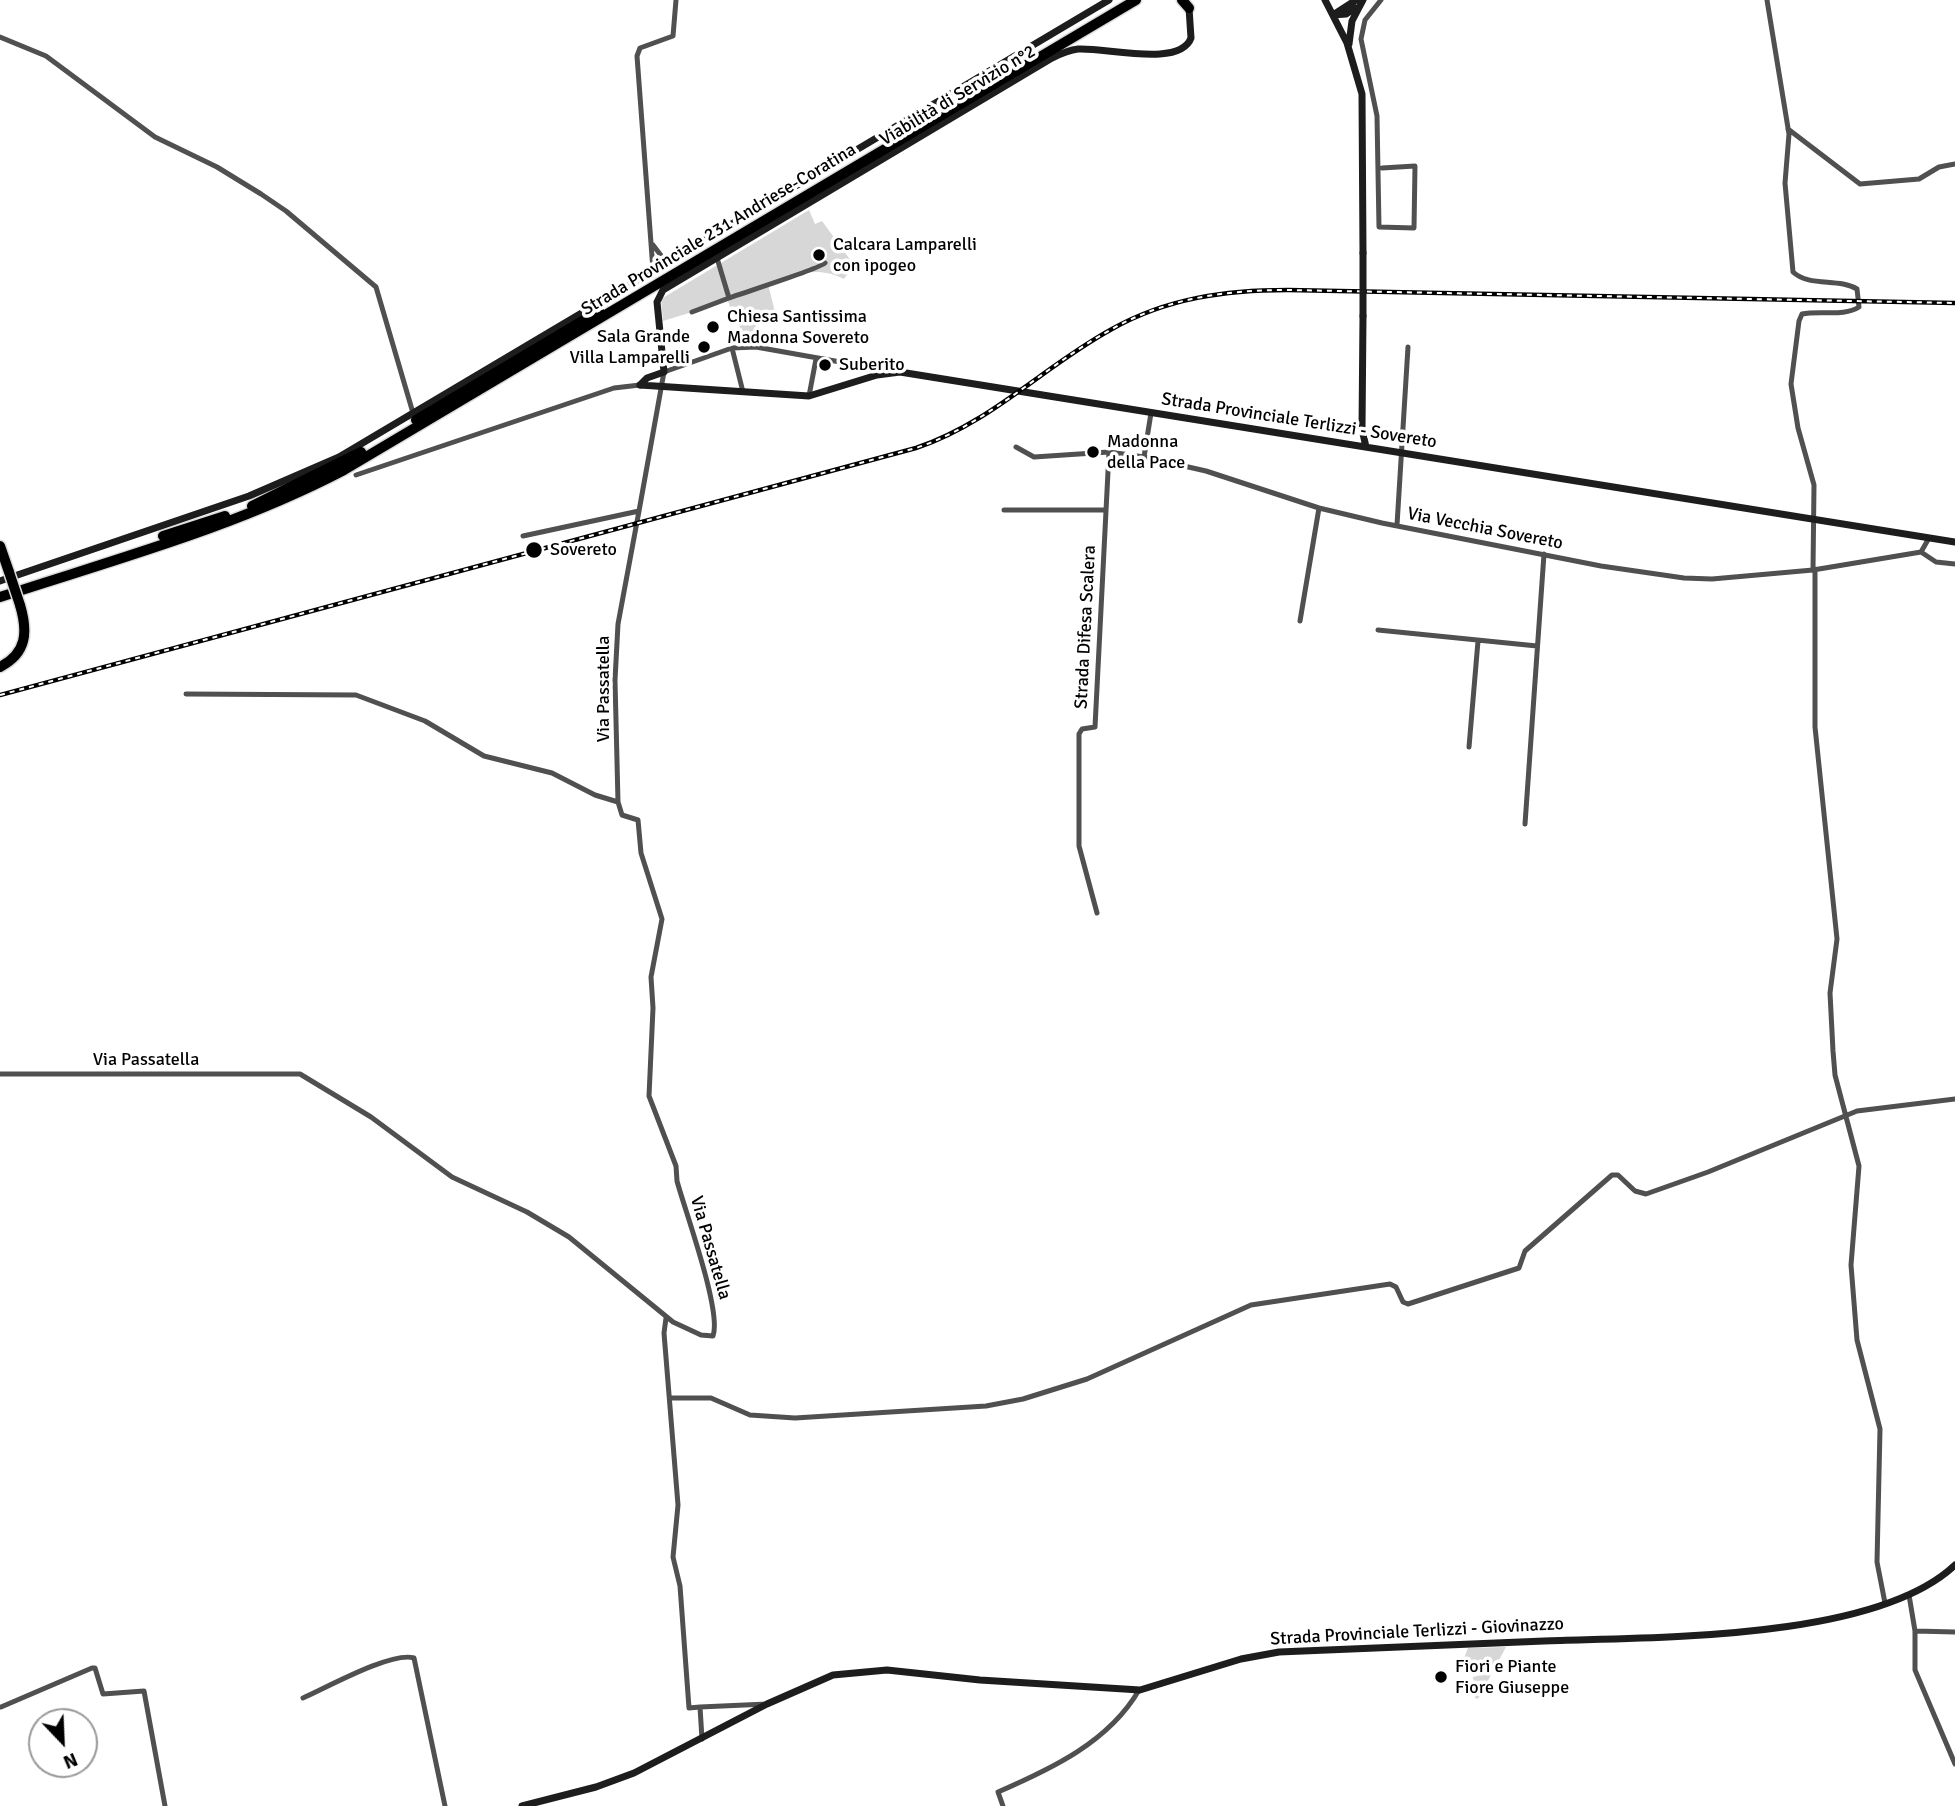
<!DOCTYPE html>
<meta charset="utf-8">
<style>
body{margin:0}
#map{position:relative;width:1955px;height:1806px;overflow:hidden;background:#fff;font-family:Signika,sans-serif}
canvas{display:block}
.north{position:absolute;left:28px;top:1708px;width:70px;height:70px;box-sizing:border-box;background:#fff;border:2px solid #999;border-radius:50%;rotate:157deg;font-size:19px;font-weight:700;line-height:28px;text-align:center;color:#000}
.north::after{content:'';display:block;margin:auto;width:24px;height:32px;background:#000;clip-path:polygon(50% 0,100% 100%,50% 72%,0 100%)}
</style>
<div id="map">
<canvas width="1955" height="1806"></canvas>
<div class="north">N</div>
</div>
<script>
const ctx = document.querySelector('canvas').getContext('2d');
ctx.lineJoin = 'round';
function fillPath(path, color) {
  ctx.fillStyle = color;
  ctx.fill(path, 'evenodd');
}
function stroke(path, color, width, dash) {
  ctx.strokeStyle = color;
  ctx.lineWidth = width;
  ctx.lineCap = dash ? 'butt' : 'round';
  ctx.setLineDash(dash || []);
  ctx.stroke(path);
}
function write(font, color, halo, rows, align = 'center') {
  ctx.font = font + ' Signika,sans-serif';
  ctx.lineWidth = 7;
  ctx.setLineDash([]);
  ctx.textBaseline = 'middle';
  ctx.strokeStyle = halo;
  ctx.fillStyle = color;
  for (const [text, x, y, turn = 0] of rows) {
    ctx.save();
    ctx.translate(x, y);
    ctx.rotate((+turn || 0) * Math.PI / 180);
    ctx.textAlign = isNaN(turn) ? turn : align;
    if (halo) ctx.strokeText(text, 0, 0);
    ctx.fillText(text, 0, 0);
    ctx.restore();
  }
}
const green = new Path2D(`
 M809,210L815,224L822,221L854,265L844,279C815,265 798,275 768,284L776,316L781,317L782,322L758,320L751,342L742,337L737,316H733L728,301L663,321L661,299Z
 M1506,1647L1478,1699L1475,1698L1473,1677L1481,1675V1669H1477V1664L1462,1663L1468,1648Z`);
const street = new Path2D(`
 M1381,0L1365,20L1361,39L1377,116L1379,227L1414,228L1415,166L1382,168
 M1767,0L1789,134L1785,183L1793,272C1809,287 1839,278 1857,289L1859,307C1844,317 1820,310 1802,314L1799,321L1791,384L1798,428L1814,485L1813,570
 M0,37L46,56L155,137L217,167L261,194L286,211L376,287L413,413
 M1788,129L1860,184L1919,179L1939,167L1955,164
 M653,245L666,262
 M653,270L637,56L640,48L673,36L676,0
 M729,298C742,293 822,268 825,263
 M692,312L729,298L717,258
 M732,348L743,392
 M809,396L816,359
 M1016,447L1034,457L1109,452L1144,457L1206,471L1319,508L1382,523L1601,566L1684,578L1712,579L1813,570L1921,552L1936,562L1955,564
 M1144,457L1151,413
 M356,475L614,388L640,385
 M1004,510H1105
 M1397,525L1408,347
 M523,536L639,511L664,372L732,348L756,347L891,371
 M1921,552L1929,538
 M1815,569V727L1837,939L1830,993L1833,1051L1835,1075L1859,1166L1851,1265L1857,1340L1880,1429L1877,1562L1885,1603
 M1300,621L1319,508
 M1378,630L1537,646
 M186,694L356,695L425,721L484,756L552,773L595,795L618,802
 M1469,747L1478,641
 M1525,824L1544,554
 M1097,913L1079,846V734L1082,729L1095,727L1109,452
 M0,1074H300L371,1117L452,1177L527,1212L569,1237L673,1322L701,1335L713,1336C722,1311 685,1211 677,1181L676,1166L649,1096L653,1008L651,977L662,919L641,853L638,820L622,815L618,802L615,680L618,624L639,511
 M666,1318L664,1333L678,1505L673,1557L680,1586L689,1708L700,1707
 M670,1398H711L750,1415L795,1418L986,1406L1023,1399L1087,1379L1251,1305L1390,1284L1396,1287L1403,1302L1408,1304L1519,1268L1525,1251L1612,1175H1618L1635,1191L1646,1194L1708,1172L1857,1111L1955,1099
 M1909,1595L1915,1631V1670L1955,1764
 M1915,1631L1955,1632
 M303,1698C326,1688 392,1651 414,1658L445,1806
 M1,1707L92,1668H95L103,1694L144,1691L165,1806
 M702,1739L700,1707L767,1704
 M1003,1806L998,1792C1051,1769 1109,1742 1139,1690`);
const secondary = new Path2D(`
 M1325,0L1347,43L1362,94L1363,253
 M1333,15L1346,14L1355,8
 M1333,15L1356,0
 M1349,44L1352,21L1363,0
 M1363,316L1362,429L1366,447
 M640,385L809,396L877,375L900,372L1955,542
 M640,385L647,378L664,372L657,302L663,290L1052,58C1060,54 1069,50 1078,49C1105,47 1180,68 1191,38L1189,8
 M0,581L249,496L339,457L1109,0
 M522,1806L596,1787L634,1773L767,1704L833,1675L887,1670L980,1680L1140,1690L1241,1659L1279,1652C1367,1648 1456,1645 1544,1641C1652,1637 1875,1641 1955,1565`);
const highway = new Path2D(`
 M1182,0L1189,8
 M416,420L599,311
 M252,506L361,452
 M163,536L225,516
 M0,546L9,572
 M0,597C116,559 235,527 344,470L1136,0
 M0,667C27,653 28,632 20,605`);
const rail = new Path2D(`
 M0,695L916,448C991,423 1044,366 1112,329C1167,298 1226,290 1288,290L1955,303`);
const secondaryBridge = new Path2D(`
 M1363,316V253`);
const highwayBridge = new Path2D(`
 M9,572L20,605`);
const markers = [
 [819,255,7,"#000"],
 [713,327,7,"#000"],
 [704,347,7,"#000"],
 [825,365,7,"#000"],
 [1093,452,7,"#000"],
 [534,550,9,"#000"],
 [1441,1677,7,"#000"]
];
const streetNames = [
 ["Viabilità di Servizio n°2",958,96,-31],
 ["Strada Provinciale 231 Andriese-Coratina",719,230,-31],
 ["Strada Provinciale Terlizzi - Sovereto",1299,421,9],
 ["Via Vecchia Sovereto",1485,529,11],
 ["Strada Difesa Scalera",1086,627,-87],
 ["Via Passatella",604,689,-90],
 ["Via Passatella",146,1060],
 ["Via Passatella",710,1248,74],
 ["Strada Provinciale Terlizzi - Giovinazzo",1417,1632,-3]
];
const poiNames = [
 ["Calcara Lamparelli",833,245],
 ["con ipogeo",833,266],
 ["Chiesa Santissima",727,317],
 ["Madonna Sovereto",727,338],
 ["Sala Grande",690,337,"right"],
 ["Villa Lamparelli",690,358,"right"],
 ["Suberito",839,365],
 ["Madonna",1107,442],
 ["della Pace",1107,463],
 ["Sovereto",550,550],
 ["Fiori e Piante",1455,1667],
 ["Fiore Giuseppe",1455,1688]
];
fillPath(green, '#d7d7d7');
stroke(highway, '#dbdbdb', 13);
stroke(street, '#505050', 5);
stroke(secondary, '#1d1d1d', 7);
stroke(highway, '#000', 10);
stroke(rail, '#000', 4.5);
stroke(rail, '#fff', 2, [5]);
stroke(highwayBridge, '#dbdbdb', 13, []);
stroke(secondaryBridge, '#1d1d1d', 7);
stroke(highwayBridge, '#000', 10);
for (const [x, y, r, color] of markers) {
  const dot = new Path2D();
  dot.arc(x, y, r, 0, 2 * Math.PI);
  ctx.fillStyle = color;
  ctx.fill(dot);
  stroke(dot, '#fff', 2.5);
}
write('18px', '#000', '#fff', streetNames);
write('18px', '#000', '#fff', poiNames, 'left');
</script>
